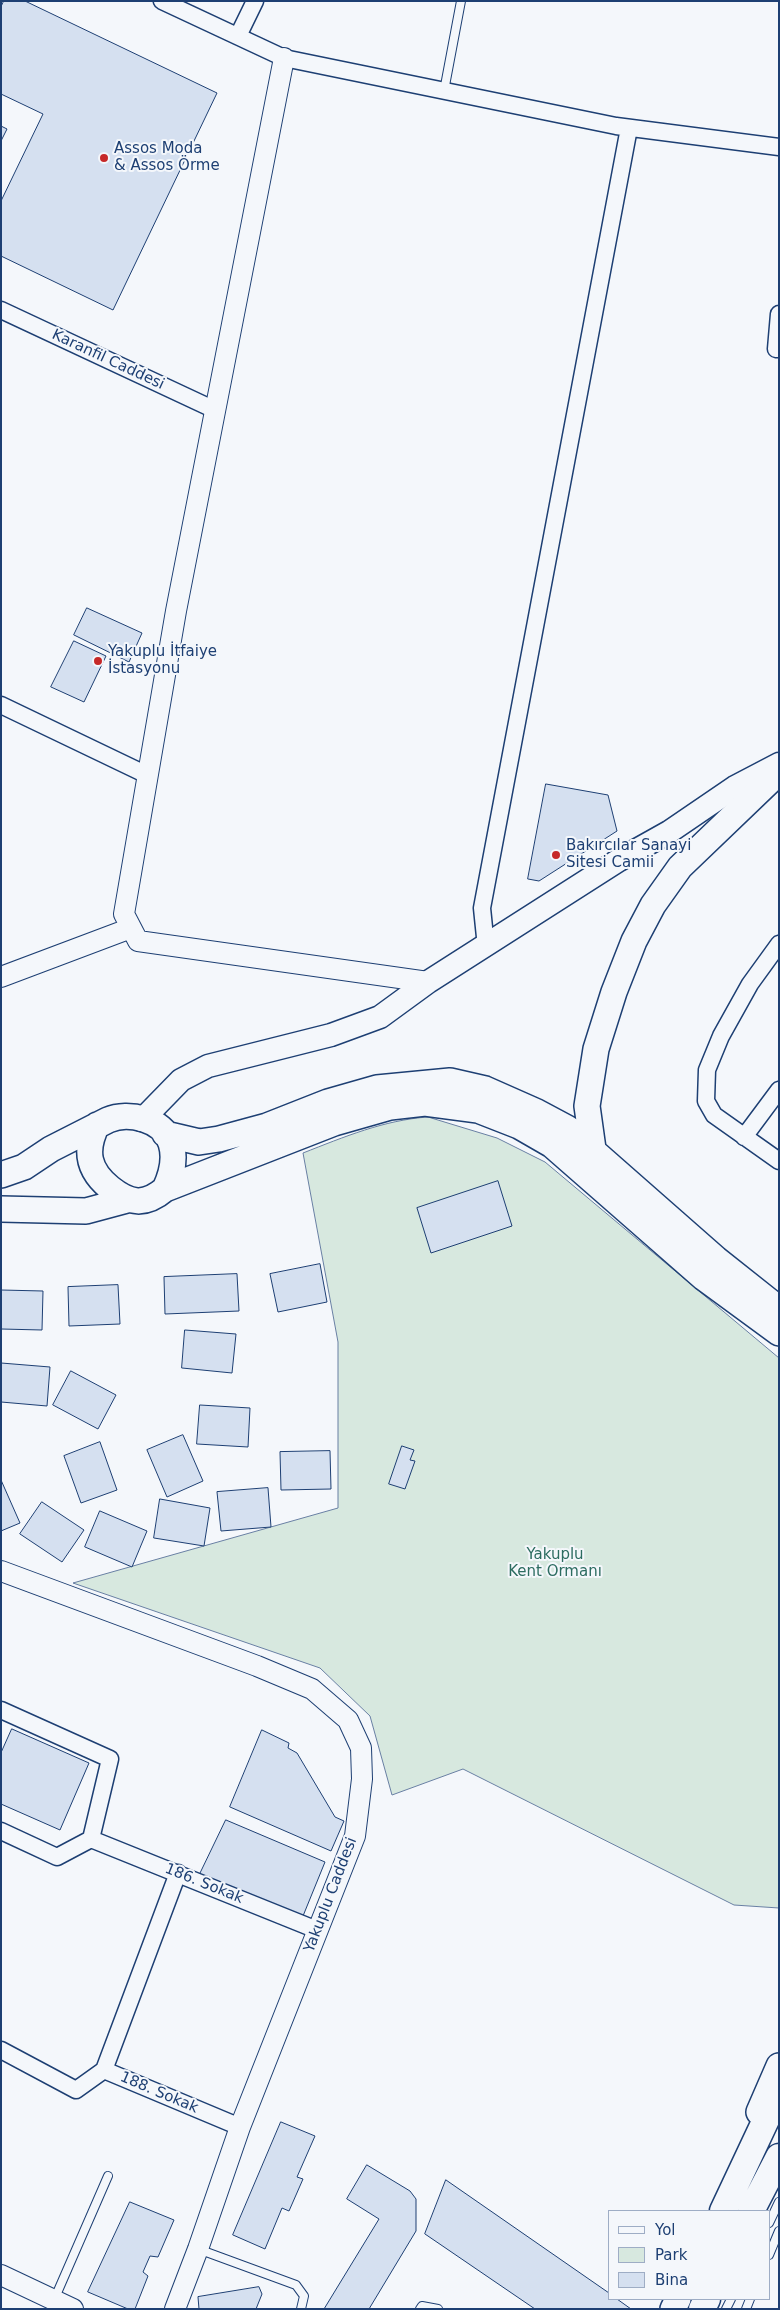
<!DOCTYPE html>
<meta charset="utf-8">
<style>
body{margin:0}
#map{position:relative;width:780px;height:2310px;overflow:hidden;background:#f4f7fb;font-family:"DejaVu Sans",sans-serif}
canvas{display:block}
.frame{position:absolute;inset:0;border:2px solid #1d3f73;pointer-events:none}
.legend{position:absolute;left:608px;top:2210px;width:162px;height:90px;box-sizing:border-box;background:#f4f7fb;border:1px solid #9eadc5;margin:0;padding:6px 9px;list-style:none;font-size:15px;color:#1d3f73}
.legend li{display:flex;align-items:center;gap:10px;height:25px}
.legend b{width:25px;border:1px solid #9eadc5}
</style>
<div id="map">
<canvas width="780" height="2310"></canvas>
<div class="frame"></div>
<ul class="legend">
<li><b style="height:6px;background:#f4f7fb"></b>Yol</li>
<li><b style="height:14px;background:#d7e8df"></b>Park</li>
<li><b style="height:14px;background:#d5e0f0"></b>Bina</li>
</ul>
</div>
<script>
const ctx = document.querySelector('canvas').getContext('2d');
ctx.lineJoin = 'round';
function fillPath(path, color) {
  ctx.fillStyle = color;
  ctx.fill(path, 'evenodd');
}
function stroke(path, color, width, dash) {
  ctx.strokeStyle = color;
  ctx.lineWidth = width;
  ctx.lineCap = dash ? 'butt' : 'round';
  ctx.setLineDash(dash || []);
  ctx.stroke(path);
}
function write(font, color, halo, rows, align = 'center') {
  ctx.font = font + ' "DejaVu Sans",sans-serif';
  ctx.lineWidth = 4;
  ctx.setLineDash([]);
  ctx.textBaseline = 'middle';
  ctx.strokeStyle = halo;
  ctx.fillStyle = color;
  for (const [text, x, y, turn = 0] of rows) {
    ctx.save();
    ctx.translate(x, y);
    ctx.rotate((+turn || 0) * Math.PI / 180);
    ctx.textAlign = isNaN(turn) ? turn : align;
    if (halo) ctx.strokeText(text, 0, 0);
    ctx.fillText(text, 0, 0);
    ctx.restore();
  }
}
const green = new Path2D(`
 M428,1117L497,1138L545,1162L779,1358V1908L734,1905L463,1769L392,1795L370,1716L320,1668L73,1583L338,1508V1342L303,1153C344,1137 384,1120 428,1117Z`);
const building = new Path2D(`
 M4,1H25L217,93L113,310L1,256V201L43,114L1,94V7Z
 M1,126L7,129L1,141Z
 M87,608L142,633L129,662L74,635Z
 M74,641L106,656L84,702L51,687Z
 M546,784L608,795L617,831L539,881L528,879Z
 M498,1181L512,1226L431,1253L417,1208Z
 M320,1264L327,1302L278,1312L270,1274Z
 M237,1274L239,1311L165,1314L164,1277Z
 M118,1285L120,1324L69,1326L68,1287Z
 M1,1290L43,1291L42,1330L1,1329Z
 M185,1330L236,1334L232,1373L182,1368Z
 M1,1363L50,1367L47,1406L1,1402Z
 M71,1371L116,1395L98,1429L53,1405Z
 M200,1405L250,1408L248,1447L197,1444Z
 M183,1435L203,1481L167,1497L147,1450Z
 M100,1442L117,1490L81,1503L64,1456Z
 M402,1446L414,1450L410,1460L415,1461L405,1489L389,1484Z
 M330,1451L331,1489L281,1490L280,1452Z
 M1,1480L20,1523L1,1531Z
 M268,1488L271,1527L221,1531L217,1492Z
 M160,1499L210,1508L204,1546L154,1538Z
 M42,1502L84,1530L62,1562L20,1534Z
 M100,1511L147,1531L132,1567L85,1547Z
 M12,1729L89,1763L60,1830L1,1804V1753Z
 M262,1730L289,1743L288,1748L297,1753L335,1817L344,1821L331,1851L230,1807Z
 M226,1820L325,1862L303,1916L200,1874Z
 M281,2122L315,2136L297,2177L303,2179L289,2211L282,2208L265,2249L233,2235Z
 M367,2165L410,2191L416,2199V2231L369,2309H324L379,2219L347,2199Z
 M446,2180L609,2293V2299H617L631,2309H535L425,2234Z
 M130,2202L174,2220L158,2257L150,2256L143,2272L148,2276L135,2309H128L88,2292Z
 M259,2287L262,2294L256,2309H199L198,2297Z`);
const service = new Path2D(`
 M444,91L461,1
 M769,2223L779,2202
 M198,2249L296,2285L304,2296L301,2309
 M769,2255L779,2231
 M54,2300L108,2176
 M420,2309L422,2306L438,2309
 M726,2309L731,2299
 M746,2309L750,2299`);
const minor = new Path2D(`
 M162,1L284,58L616,126L779,147
 M238,36L255,1
 M1,310L215,410
 M779,314L776,349H779
 M1,705L147,775
 M779,944L750,984L721,1036L707,1070L706,1101L714,1115L779,1161
 M486,947L482,908L629,128
 M744,1137L779,1090
 M1,1710L110,1759L91,1839
 M1,1831L57,1857L91,1839L317,1930
 M1,2050L76,2090L104,2070L240,2127
 M104,2070L178,1873`);
const tertiary = new Path2D(`
 M284,58L176,611L124,914L138,941L428,982
 M1,977L131,928
 M1,1571L257,1666L312,1689L348,1720L361,1748L362,1779L355,1836L240,2127L198,2249L175,2309
 M1,2275L73,2309`);
const secondary = new Path2D(`
 M142,1120L181,1080L208,1066L331,1035L380,1017L428,982L619,860L669,832L735,787L779,764`);
const primary = new Path2D(`
 M97,1125C84,1151 88,1170 110,1188C130,1204 145,1206 165,1189L334,1123L390,1107L425,1103L478,1110L519,1126L552,1145L704,1278L779,1333
 M165,1134L199,1142L219,1139L267,1126L328,1102L377,1088L450,1081L485,1089L537,1112L567,1128L716,1259L779,1309
 M593,1149L587,1106L596,1049L614,992L634,941L653,905L680,867L779,772
 M1,1175L24,1167L51,1149L108,1120C128,1111 163,1119 171,1143C176,1159 172,1174 165,1189
 M1,1209L86,1211L127,1200
 M759,2112L779,2066
 M673,2309L678,2299`);
const trunk = new Path2D(`
 M723,2211L779,2092
 M751,2211L779,2157
 M702,2309L707,2299`);
const markers = [
 [104,158,5,"#c62828"],
 [98,661,5,"#c62828"],
 [556,855,5,"#c62828"]
];
const poiNames = [
 ["Assos Moda",114,149],
 ["& Assos Örme",114,166],
 ["Yakuplu İtfaiye",108,652],
 ["İstasyonu",108,669],
 ["Bakırcılar Sanayi",566,846],
 ["Sitesi Camii",566,863]
];
const streetNames = [
 ["Karanfil Caddesi",108,360,25],
 ["186. Sokak",204,1884,22],
 ["Yakuplu Caddesi",331,1895,-69],
 ["188. Sokak",159,2093,23]
];
const parkNames = [
 ["Yakuplu",555,1555],
 ["Kent Ormanı",555,1572]
];
fillPath(green, '#d7e8df');
stroke(green, '#687fa3', 1);
fillPath(building, '#d5e0f0');
stroke(building, '#1d3f73', 1);
stroke(service, '#1d3f73', 10);
stroke(minor, '#1d3f73', 19);
stroke(tertiary, '#1d3f73', 22);
stroke(secondary, '#1d3f73', 25);
stroke(primary, '#1d3f73', 28);
stroke(trunk, '#1d3f73', 29);
stroke(service, '#f4f7fb', 8);
stroke(minor, '#f4f7fb', 16);
stroke(tertiary, '#f4f7fb', 20);
stroke(secondary, '#f4f7fb', 22);
stroke(primary, '#f4f7fb', 25);
stroke(trunk, '#f4f7fb', 26);
for (const [x, y, r, color] of markers) {
  const dot = new Path2D();
  dot.arc(x, y, r, 0, 2 * Math.PI);
  ctx.fillStyle = color;
  ctx.fill(dot);
  stroke(dot, '#f4f7fb', 2);
}
write('15px', '#1d3f73', '#f4f7fb', poiNames, 'left');
write('15px', '#1d3f73', '#f4f7fb', streetNames);
write('15px', '#2c6c60', '#f4f7fb', parkNames);
</script>
